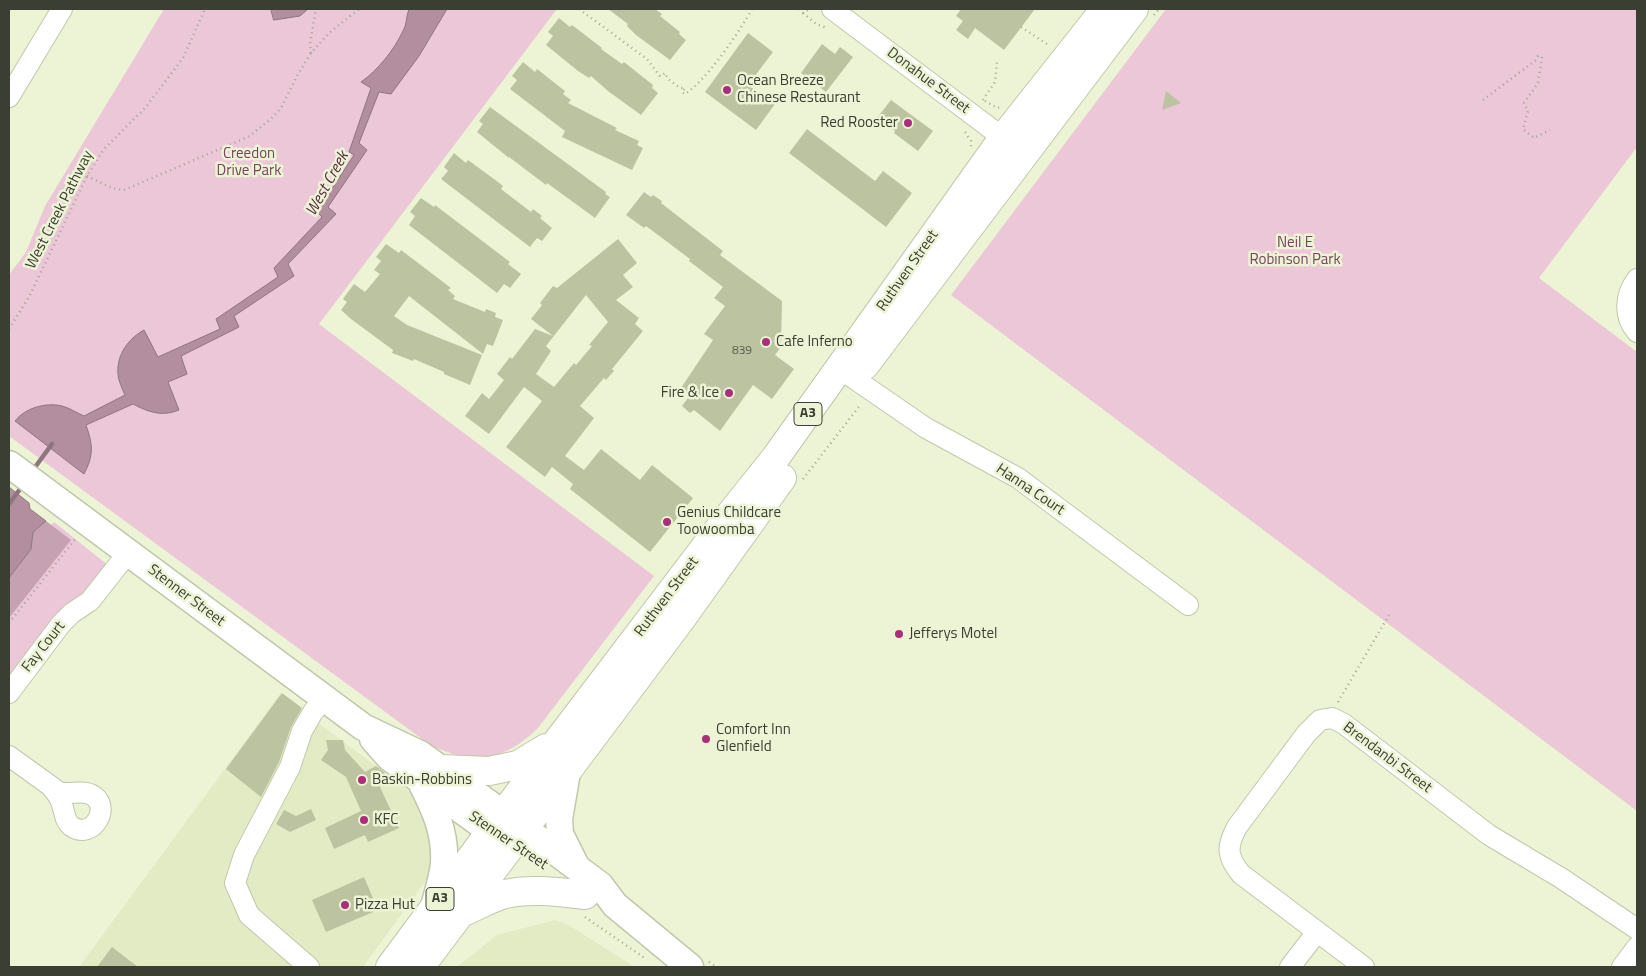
<!DOCTYPE html>
<style>
body{margin:0}
#map{position:relative;width:1646px;height:976px;overflow:hidden;background:#edf4d6;font-family:"Titillium Web",sans-serif}
canvas{display:block}
.frame{position:absolute;inset:0;border:10px solid #3b3e32;pointer-events:none}
</style>
<div id="map">
<canvas width="1646" height="976"></canvas>
<div class="frame"></div>
</div>
<script>
const ctx = document.querySelector('canvas').getContext('2d');
ctx.lineJoin = 'round';
function fillPath(path, color) {
  ctx.fillStyle = color;
  ctx.fill(path, 'evenodd');
}
function stroke(path, color, width, dash) {
  ctx.strokeStyle = color;
  ctx.lineWidth = width;
  ctx.lineCap = dash ? 'butt' : 'round';
  ctx.setLineDash(dash || []);
  ctx.stroke(path);
}
function write(font, color, halo, rows, align = 'center') {
  ctx.font = font + ' "Titillium Web",sans-serif';
  ctx.lineWidth = 5;
  ctx.setLineDash([]);
  ctx.textBaseline = 'middle';
  ctx.strokeStyle = halo;
  ctx.fillStyle = color;
  for (const [text, x, y, turn = 0] of rows) {
    ctx.save();
    ctx.translate(x, y);
    ctx.rotate((+turn || 0) * Math.PI / 180);
    ctx.textAlign = isNaN(turn) ? turn : align;
    if (halo) ctx.strokeText(text, 0, 0);
    ctx.fillText(text, 0, 0);
    ctx.restore();
  }
}
const built = new Path2D(`
 M280,694L412,793L430,838V875L363,967H79Z
 M555,920L567,924L635,967H457L497,935Z`);
const green = new Path2D(`
 M164,9H557L319,324L654,576L538,728C519,747 495,761 467,758C456,756 444,750 433,747L9,436V275L26,252L45,206Z
 M1166,9H1637V147L1539,278L1637,352V811L951,295Z
 M9,487L29,503L30,509L51,525L54,522L109,566L9,680Z`);
const forest = new Path2D(`
 M46,521L71,540L9,618V578L31,549L33,532Z`);
const water = new Path2D(`
 M271,9H308L300,16L274,20Z
 M409,9H447L419,56L391,94L379,92L359,143L367,150L328,207L336,214L288,264L294,276L234,316L239,327L181,356L187,374L168,382L179,410C162,417 148,412 133,404L86,425C93,445 94,455 84,474L15,421C25,408 46,402 62,406C70,408 77,413 84,416L125,395C123,391 121,386 119,380C114,359 126,340 144,330L158,357L220,329L216,319L278,277L274,268L322,217L317,212L354,155L349,152L371,88L361,82C378,70 394,50 403,31C407,25 406,16 409,9Z
 M9,487L29,503L30,509L46,521L33,532L31,549L9,578Z`);
const stream = new Path2D(`
 M33,470L52,444
 M9,504L23,485`);
const building = new Path2D(`
 M608,9H655L662,14L660,16L680,32L679,34L686,40L670,60L636,35L627,26L628,24Z
 M961,9H1035L1004,50L975,28L968,39L956,30L963,21L956,16Z
 M559,18L570,27L572,25L602,48L601,49L622,64L624,62L653,85L652,88L658,93L641,115L608,91L591,76L589,78L578,71L546,45L553,36L548,32Z
 M748,33L773,52L748,85L775,104L756,130L705,92Z
 M822,44L835,54L840,47L853,57L826,92L801,73Z
 M523,62L535,72L537,69L565,91L563,94L571,100L568,103L617,128L615,130L639,141L637,145L643,148L632,170L562,137L565,131L510,89L517,80L512,76Z
 M1166,91L1181,103L1162,110Z
 M891,100L933,131L918,151L894,133L895,131L877,118Z
 M490,107L606,192L605,194L610,197L595,218L547,183L546,185L509,157V158L477,132L483,124L479,121Z
 M807,129L875,181L883,171L912,193L886,227L789,153Z
 M454,153L466,163L468,160L494,179L503,186L501,189L531,212L533,209L542,216L540,218L552,228L542,241L537,238L530,247L441,179L448,171L444,167Z
 M644,192L651,197L653,195L662,201L661,203L723,251L720,255L782,301L781,347L775,355L794,369L772,399L753,385L720,431L694,410L690,413L682,406L690,395L681,388L713,340L704,334L725,306L714,298L723,287L689,261L690,259L646,226L644,228L626,215Z
 M421,198L434,207L435,205L510,262L508,264L521,274L510,288L504,284L497,293L409,225L415,216L410,212Z
 M618,239L637,263L623,275L633,287L616,300L639,318L635,324L643,331L612,369L614,371L606,380L604,378L580,406L594,418L565,456L584,470L601,449L640,480L652,465L693,498L650,552L570,489L573,484L552,467L545,477L506,447L542,401L524,387L489,434L465,416L482,393L489,399L504,380L497,374L510,357L512,359L535,329L553,336L531,319L542,305L540,303L553,286L557,288ZM586,295L608,322L589,345L592,346L576,365L574,363L554,387L536,374L551,351L546,346Z
 M386,244L399,253L401,250L451,288L448,290L455,296L453,299L485,312L486,309L496,313L495,317L503,320L493,346L487,344L483,354L409,296L394,316L407,325L482,355L470,385L444,374V372L414,359L413,361L392,353L393,350L351,319L341,310L347,302L343,299L354,284L365,292L380,274L374,270L381,261L376,257Z
 M282,693L302,708L291,727L279,762L261,797L226,769Z
 M326,740H343L345,750L365,772L376,766L385,773L380,787L399,828L368,842L365,835L334,849L325,828L361,811L346,777L321,760L328,750Z
 M311,809L316,820L290,832L276,824L284,810L296,816Z
 M364,877L378,910L326,932L312,900Z
 M112,947L138,967H97Z`);
const path = new Path2D(`
 M579,9L647,59L660,76H662L665,73L668,79L680,88H685L682,92L685,94C706,81 740,31 752,9
 M799,9L803,13L809,9
 M803,13L816,24L827,28
 M1154,15L1159,9
 M1021,27L1050,46
 M311,53L310,44L316,9
 M983,100L995,82L997,62
 M1483,100L1536,60L1538,56L1542,57L1538,83L1524,103L1528,111L1523,129L1534,138L1550,130
 M985,101L997,108L1000,107
 M965,132L971,141V147
 M87,176L112,188L124,190L248,137L271,119L281,108L297,76L311,53L329,33L359,9
 M9,329L29,297L87,176L104,149L146,107L183,58L205,9
 M803,479L861,404
 M9,623L76,538
 M1338,702L1389,615
 M585,917L646,959
 M709,962L716,967`);
const minor = new Path2D(`
 M832,9L1014,146
 M9,97L62,9
 M1637,279C1625,295 1623,316 1637,332
 M840,369L926,428L1018,478L1188,605
 M9,693L61,624L72,613L90,601L120,563L131,555
 M9,756L59,792C69,795 81,790 90,794C114,804 93,842 71,826C64,820 65,812 62,805C60,798 57,793 52,788
 M309,967L249,915L235,883L244,855L290,767L302,731L313,712L324,699
 M1290,967L1317,932
 M1364,967L1241,874C1227,857 1226,847 1237,827L1306,734L1320,720L1332,718L1344,724L1489,835L1561,878L1637,929
 M1622,967L1637,947`);
const major = new Path2D(`
 M9,464L363,727L420,754L537,838L600,885L615,905L690,967
 M373,739L390,758L490,831L509,841
 M567,772L559,819L560,834L575,864
 M421,782C434,808 446,832 444,863C443,877 437,893 434,908`);
const highway = new Path2D(`
 M865,365L1134,9
 M441,769L489,771L518,765L546,748
 M461,913C476,907 490,898 505,894C531,888 559,892 585,895
 M390,967L557,742L728,517L776,457L1003,138L1105,9
 M420,967L679,622L782,478`);
const markers = [
 [727,90,5,"#ac2d7a"],
 [908,123,5,"#ac2d7a"],
 [766,342,5,"#ac2d7a"],
 [729,393,5,"#ac2d7a"],
 [667,522,5,"#ac2d7a"],
 [899,634,5,"#ac2d7a"],
 [706,739,5,"#ac2d7a"],
 [362,780,5,"#ac2d7a"],
 [364,820,5,"#ac2d7a"],
 [345,905,5,"#ac2d7a"]
];
const numberNames = [
 ["839",742,351]
];
const shields = [
 [808,414,28],
 [440,899,28]
];
const shieldNames = [
 ["A3",808,414],
 ["A3",440,899]
];
const poiNames = [
 ["Ocean Breeze",737,81],
 ["Chinese Restaurant",737,98],
 ["Red Rooster",898,123,"right"],
 ["Cafe Inferno",776,342],
 ["Fire & Ice",719,393,"right"],
 ["Genius Childcare",677,513],
 ["Toowoomba",677,530],
 ["Jefferys Motel",909,634],
 ["Comfort Inn",716,730],
 ["Glenfield",716,747],
 ["Baskin-Robbins",372,780],
 ["KFC",374,820],
 ["Pizza Hut",355,905]
];
const streetNames = [
 ["Donahue Street",928,81,37],
 ["West Creek Pathway",60,210,-63],
 ["Ruthven Street",908,271,-55],
 ["Hanna Court",1030,490,34],
 ["Stenner Street",186,596,37],
 ["Ruthven Street",667,597,-53],
 ["Fay Court",44,647,-52],
 ["Brendanbi Street",1387,758,37],
 ["Stenner Street",508,841,34]
];
const parkNames = [
 ["Creedon",249,154],
 ["Drive Park",249,171],
 ["Neil E",1295,243],
 ["Robinson Park",1295,260]
];
const waterNames = [
 ["West Creek",328,184,-61]
];
fillPath(built, '#e3ebc5');
fillPath(green, '#ebc7d8');
fillPath(forest, '#c5a1b2');
fillPath(water, '#b28e9f');
stroke(water, '#8e767e', 1);
stroke(stream, '#8e767e', 4.5);
fillPath(building, '#bcc3a0');
stroke(minor, '#c1c7aa', 22);
stroke(major, '#c1c7aa', 29);
stroke(highway, '#c1c7aa', 30);
stroke(path, '#a2a791', 2.5, [1, 4]);
stroke(minor, '#fff', 20);
stroke(major, '#fff', 26);
stroke(highway, '#fff', 28);
for (const [x, y, r, color] of markers) {
  const dot = new Path2D();
  dot.arc(x, y, r, 0, 2 * Math.PI);
  ctx.fillStyle = color;
  ctx.fill(dot);
  stroke(dot, '#edf4d6', 2);
}
write('12px', '#5b5f4e', null, numberNames);
for (const [x, y, w] of shields) {
  const box = new Path2D();
  box.roundRect(x - w / 2, y - 11.5, w, 23, 4);
  ctx.fillStyle = '#edf4d6';
  ctx.fill(box);
  stroke(box, '#3b3e32', 1);
}
write('bold 14px', '#3b3e32', null, shieldNames);
write('15px', '#3b3e32', '#edf4d6', poiNames, 'left');
write('15px', '#3b3e32', '#edf4d6', streetNames);
write('15px', '#77445f', '#edf4d6', parkNames);
write('italic 16px', '#592943', '#edf4d6', waterNames);
</script>
